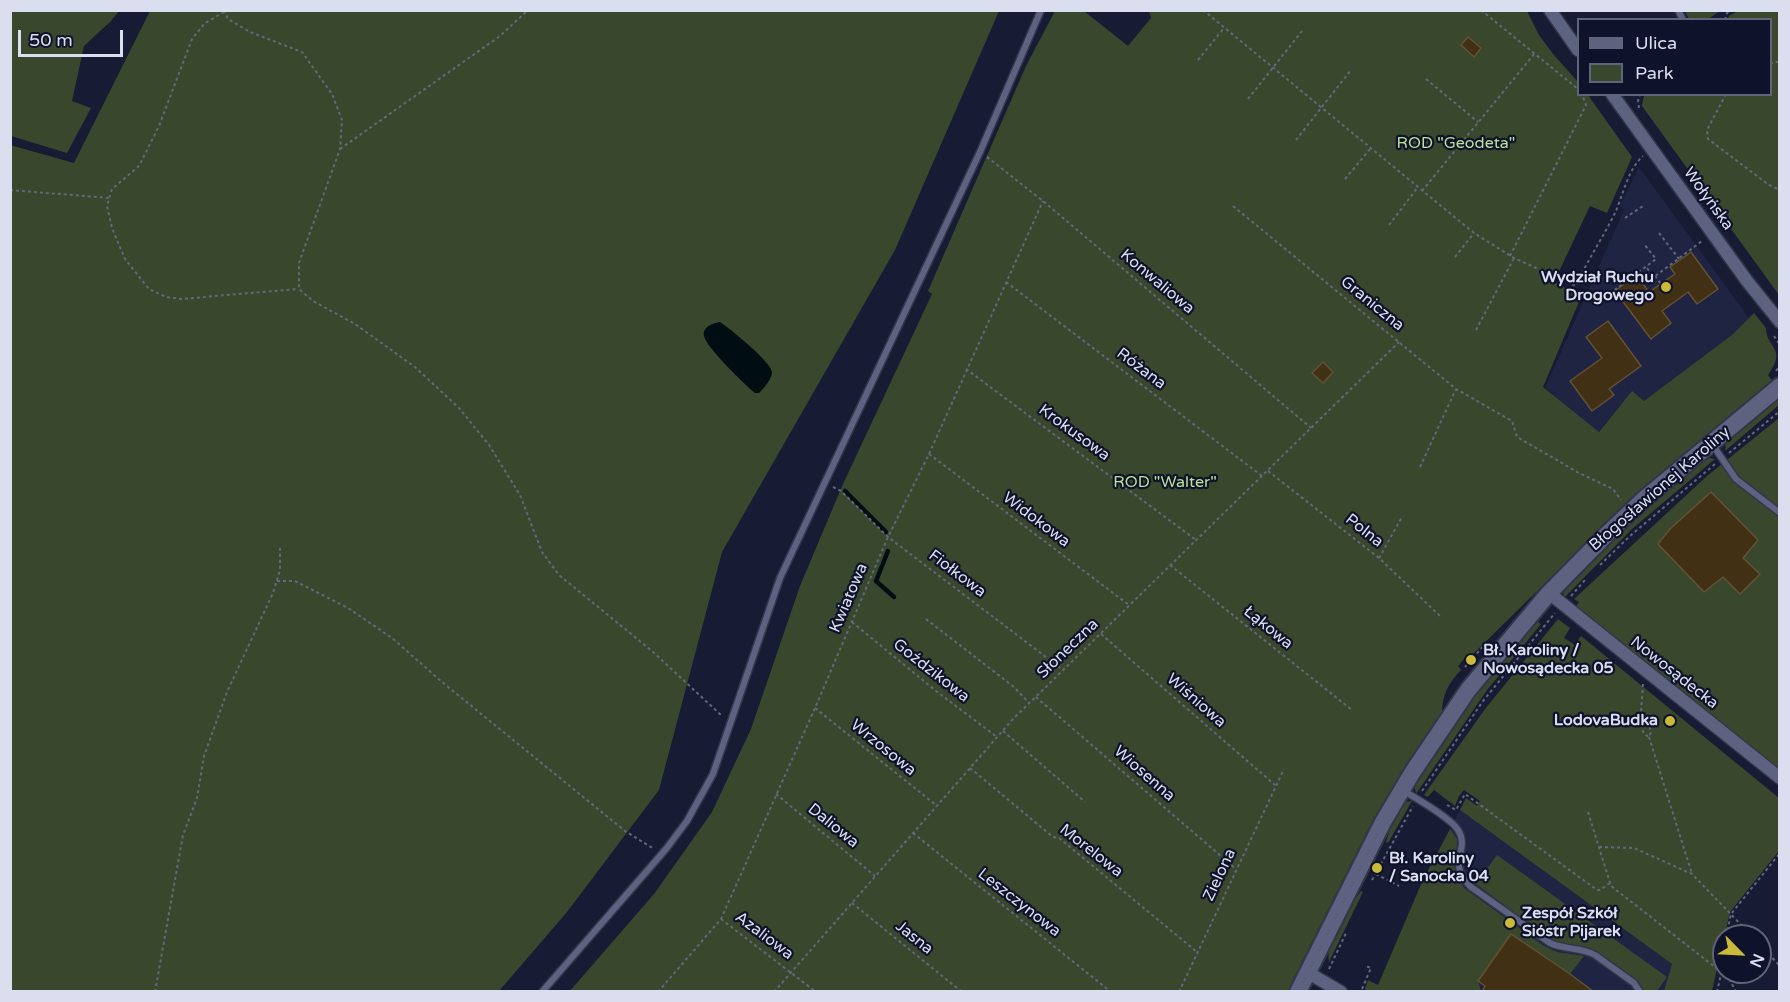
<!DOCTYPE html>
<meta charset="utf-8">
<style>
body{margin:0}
#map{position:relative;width:1790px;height:1002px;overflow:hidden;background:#171b34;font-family:"Varela Round",sans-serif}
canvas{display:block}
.frame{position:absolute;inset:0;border:12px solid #dadeef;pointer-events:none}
.legend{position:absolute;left:1577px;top:18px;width:195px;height:78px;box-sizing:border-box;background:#0e122a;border:2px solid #606479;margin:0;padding:8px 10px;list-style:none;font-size:18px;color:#dadeef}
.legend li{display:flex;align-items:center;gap:12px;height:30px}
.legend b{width:30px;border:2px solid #606479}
.north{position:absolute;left:1712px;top:924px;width:60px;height:60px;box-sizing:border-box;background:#0e122a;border:2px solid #606479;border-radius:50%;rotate:114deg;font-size:16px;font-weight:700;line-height:24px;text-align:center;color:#dadeef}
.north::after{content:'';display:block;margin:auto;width:21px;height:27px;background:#cbba39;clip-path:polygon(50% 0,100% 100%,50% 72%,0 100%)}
.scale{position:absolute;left:18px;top:30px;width:105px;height:27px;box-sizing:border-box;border:3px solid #dadeef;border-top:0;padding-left:8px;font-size:18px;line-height:21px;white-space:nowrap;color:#dadeef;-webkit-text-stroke:4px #0e122a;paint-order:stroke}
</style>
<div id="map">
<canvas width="1790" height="1002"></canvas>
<div class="frame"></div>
<ul class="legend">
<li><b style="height:8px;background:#5c6280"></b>Ulica</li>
<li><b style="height:16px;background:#39482d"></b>Park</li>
</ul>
<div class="north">N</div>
<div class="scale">50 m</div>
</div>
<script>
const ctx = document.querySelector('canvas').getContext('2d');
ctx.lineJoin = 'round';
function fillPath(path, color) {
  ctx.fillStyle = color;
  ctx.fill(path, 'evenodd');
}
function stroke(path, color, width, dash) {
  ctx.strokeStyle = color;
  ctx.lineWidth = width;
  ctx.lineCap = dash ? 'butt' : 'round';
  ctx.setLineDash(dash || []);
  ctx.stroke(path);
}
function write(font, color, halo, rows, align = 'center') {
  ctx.font = font + ' "Varela Round",sans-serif';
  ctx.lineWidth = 4.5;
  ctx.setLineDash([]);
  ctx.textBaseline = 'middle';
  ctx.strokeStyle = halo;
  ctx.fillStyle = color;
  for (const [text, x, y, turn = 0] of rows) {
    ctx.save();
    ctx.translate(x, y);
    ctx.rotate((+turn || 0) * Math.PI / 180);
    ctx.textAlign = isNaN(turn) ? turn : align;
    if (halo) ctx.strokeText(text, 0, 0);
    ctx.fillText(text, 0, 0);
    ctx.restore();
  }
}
const built = new Path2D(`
 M1639,167L1749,318L1732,335L1644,401L1632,392L1598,432L1545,388L1624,210L1620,206Z
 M1460,810L1672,964L1664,991L1387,992L1422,882Z`);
const green = new Path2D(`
 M1740,10L1779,11V295L1642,106L1644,95L1770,94V20L1728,19L1729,16Z
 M10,11H119L111,21L84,46L72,101L91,108L67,153L11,136Z
 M150,11H999L895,250L722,552L659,790L567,912L499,991H11L10,145L74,163Z
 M1055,11H1084L1128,46L1151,18L1149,11H1527L1539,35L1553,54L1578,82V94L1588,95L1632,157L1607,213L1590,206L1554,282L1581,297L1543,387L1599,432L1632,391L1644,401L1732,335L1754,313L1766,328C1766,349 1788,347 1768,375L1772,380L1631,499L1471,656L1468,654L1458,666L1461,670C1449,682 1442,695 1442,713C1416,753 1390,792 1368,834C1340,886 1315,939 1290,991L569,992L654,894L712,812L751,729L800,586L843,484L932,294L928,291L1026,66Z
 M1685,11H1720L1708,19H1689Z
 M1779,396V405L1725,451L1726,441Z
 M1779,418V769L1576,606L1579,602L1574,599L1707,476Z
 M1706,457L1715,459L1632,529L1564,598L1563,589L1636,516Z
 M1558,619L1570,628L1564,638L1575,645L1581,636L1779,798V851L1730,912L1712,991H1664L1672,964L1460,810L1466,798L1477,806L1480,801L1464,790L1459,796L1455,806L1434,790L1428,797L1424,795L1485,709Z
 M1535,620L1541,624L1487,690L1416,794L1414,785L1447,733L1482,685Z
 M1412,801L1388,843L1386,842L1392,822L1404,802Z
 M1450,829L1457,839L1456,873L1464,888L1544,946L1557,952L1584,956L1570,974L1478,981L1481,991L1369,992L1365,989L1368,980L1378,985L1422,882Z
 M1497,855L1667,977L1657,991H1642L1634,978L1608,959L1587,947L1564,944L1549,939L1476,884Z
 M1361,891L1363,892L1329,962C1325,936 1347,911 1361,891Z`);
const water = new Path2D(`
 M720,322C729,328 773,363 772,373C771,380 764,388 759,393H755C745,385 706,347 704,336C702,327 713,323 720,322Z`);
const stream = new Path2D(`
 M845,491L886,532
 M888,551L876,581L894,597`);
const building = new Path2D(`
 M1468,37L1481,48L1474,57L1461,45Z
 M1691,252L1718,289L1697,304L1688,292L1662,311L1671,323L1651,339L1615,291L1636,275L1649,292L1675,274L1670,267Z
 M1608,321L1641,366L1609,389L1614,395L1592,411L1570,381L1602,358L1586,337Z
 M1323,362L1333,372L1323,383L1312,373Z
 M1711,492L1758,540L1743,558L1760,574L1740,594L1723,577L1704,592L1658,544L1670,529Z
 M1511,934L1570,974L1594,992H1482L1485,986L1478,981Z`);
const path = new Path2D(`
 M224,10L228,19L250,32L302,52L332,94L342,120L340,149L299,263V289L313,301L355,324L415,367L459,408L489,445L520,495L542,552L559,575L652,651L722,716
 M1203,10L1474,233L1514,258L1576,286C1587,261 1602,239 1614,215C1623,197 1627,170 1643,156
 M1481,10L1578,89
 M224,12L205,23L192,39L159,126L139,166L112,189L107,206L112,228L125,259L149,289L166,297L181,299L298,289
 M1725,20L1727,13L1730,10
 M1198,60L1224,28
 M1770,64L1780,61
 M1426,79L1478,122
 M1726,94L1707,130L1708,139L1769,185L1780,190
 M1248,99L1302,31
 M1639,108L1638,101L1640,94
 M1296,140L1351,70
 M340,149L500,36L528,10
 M987,157L1043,201L1311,428
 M1345,179L1371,148
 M10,190L109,198
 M1422,191L1535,53
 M1233,206L1456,389L1512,421L1517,437L1579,473L1613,489L1621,500
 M1625,218L1643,206
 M1389,225L1418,187
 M1659,233L1679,259
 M1510,256L1586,105L1582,94
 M1455,257L1474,233
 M1647,268L1654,277
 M1655,276L1661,284
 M1006,282L1262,476
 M1646,283L1702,241
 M1600,301L1656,259L1644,244
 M1476,330L1514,258
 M1774,336L1780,345
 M966,369L1196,540
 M1776,371L1780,365
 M1729,453L1780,411
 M929,454L1129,605
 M1420,467L1456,389
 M1268,471L1379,558L1440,616
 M833,487L841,491L888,537L1063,670
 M1379,558L1402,517
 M1170,565L1352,710
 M1600,565L1630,536L1715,464
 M277,581H295L348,608L392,638L442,682L625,831L654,849
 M1571,596L1585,580
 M926,619L1014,687L1029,703
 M852,622L936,691L997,737
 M1101,634L1275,785
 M1465,667L1485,644
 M1643,684L1641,713L1645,724L1642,728L1644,734L1649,737L1651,732L1649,726L1645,724
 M1036,697L1236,869
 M815,708L937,806
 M1003,731L1085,802
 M1649,737L1692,874
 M970,768L1053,837L1059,838L1197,952
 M1422,791L1483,701L1555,613
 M776,794L875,876
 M1447,805L1456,810L1465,794L1597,890H1600L1610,883
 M1588,812L1611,886L1729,978L1736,992
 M913,833L1111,992
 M1599,847L1634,848L1692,874L1752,936
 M1376,874L1399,886
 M1372,880L1413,806
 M852,903L962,992
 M721,919L816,992
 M1726,936L1731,914L1780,853
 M1760,945L1780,966
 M1329,969L1347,931
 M1719,970L1724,946
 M1362,989L1371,968L1366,966
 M155,992L183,835L197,798L204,756L227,692L273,593L280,570V548
 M658,992L721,919L815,708L888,537L929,454L1043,201
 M774,992L1013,719L1399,342
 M1179,992L1284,769
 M1717,992L1721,974`);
const lane = new Path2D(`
 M1678,10L1683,20
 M1712,444L1736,479L1780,513
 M1404,791C1417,799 1451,818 1458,830C1471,850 1445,862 1471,887L1550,943C1564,950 1581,947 1595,955L1634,983L1640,992
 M542,992L666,849L687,821L713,774L780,578L980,152L1041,10`);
const street = new Path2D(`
 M1550,10L1578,50
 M1612,94L1747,281L1780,322
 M1549,593L1780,778
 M1307,972L1341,992`);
const secondary = new Path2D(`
 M1298,992L1383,822L1412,773L1468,690L1549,593L1609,532L1643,500L1780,386`);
const markers = [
 [1666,287,6,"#cbba39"],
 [1471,660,6,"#cbba39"],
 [1670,721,6,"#cbba39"],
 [1377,868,6,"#cbba39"],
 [1510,923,6,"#cbba39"]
];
const parkNames = [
 ["ROD \"Geodeta\"",1456,144],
 ["ROD \"Walter\"",1165,483]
];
const streetNames = [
 ["Wołyńska",1708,199,54],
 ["Konwaliowa",1157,282,40],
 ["Graniczna",1372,304,39],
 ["Różana",1141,369,37],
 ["Krokusowa",1074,433,36],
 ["Błogosławionej Karoliny",1660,489,-41],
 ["Widokowa",1036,520,37],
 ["Polna",1364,531,38],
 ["Fiołkowa",957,574,37],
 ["Kwiatowa",849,598,-67],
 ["Łąkowa",1268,628,39],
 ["Słoneczna",1068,649,-44],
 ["Goździkowa",931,671,38],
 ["Nowosądecka",1674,673,38],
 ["Wiśniowa",1196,701,41],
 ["Wrzosowa",883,748,39],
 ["Wiosenna",1144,774,41],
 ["Daliowa",833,826,39],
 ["Morelowa",1091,851,38],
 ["Zielona",1220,875,-65],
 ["Leszczynowa",1019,903,38],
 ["Azaliowa",764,936,37],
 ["Jasna",914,938,39]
];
const poiNames = [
 ["Wydział Ruchu",1654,278,"right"],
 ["Drogowego",1654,296,"right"],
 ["Bł. Karoliny /",1483,651],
 ["Nowosądecka 05",1483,669],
 ["LodovaBudka",1658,721,"right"],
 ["Bł. Karoliny",1389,859],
 ["/ Sanocka 04",1389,877],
 ["Zespół Szkół",1522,914],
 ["Sióstr Pijarek",1522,932]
];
fillPath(built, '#1f2443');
fillPath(green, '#39482d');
fillPath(water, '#000e14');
stroke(stream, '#000e14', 4.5);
fillPath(building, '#423015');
stroke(building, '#645135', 1.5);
stroke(lane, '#33354a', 9);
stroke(street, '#33354a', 15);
stroke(secondary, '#33354a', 20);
stroke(path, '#63677d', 2, [3, 3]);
stroke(lane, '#5c6280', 6);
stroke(street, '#5c6280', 12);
stroke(secondary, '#5c6280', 16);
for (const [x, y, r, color] of markers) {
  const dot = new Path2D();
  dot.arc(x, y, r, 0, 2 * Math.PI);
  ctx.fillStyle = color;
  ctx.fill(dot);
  stroke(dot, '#0e122a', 2);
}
write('16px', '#bae198', '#0e122a', parkNames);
write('16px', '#dadeef', '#0e122a', streetNames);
write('bold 16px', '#dadeef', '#0e122a', poiNames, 'left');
</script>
